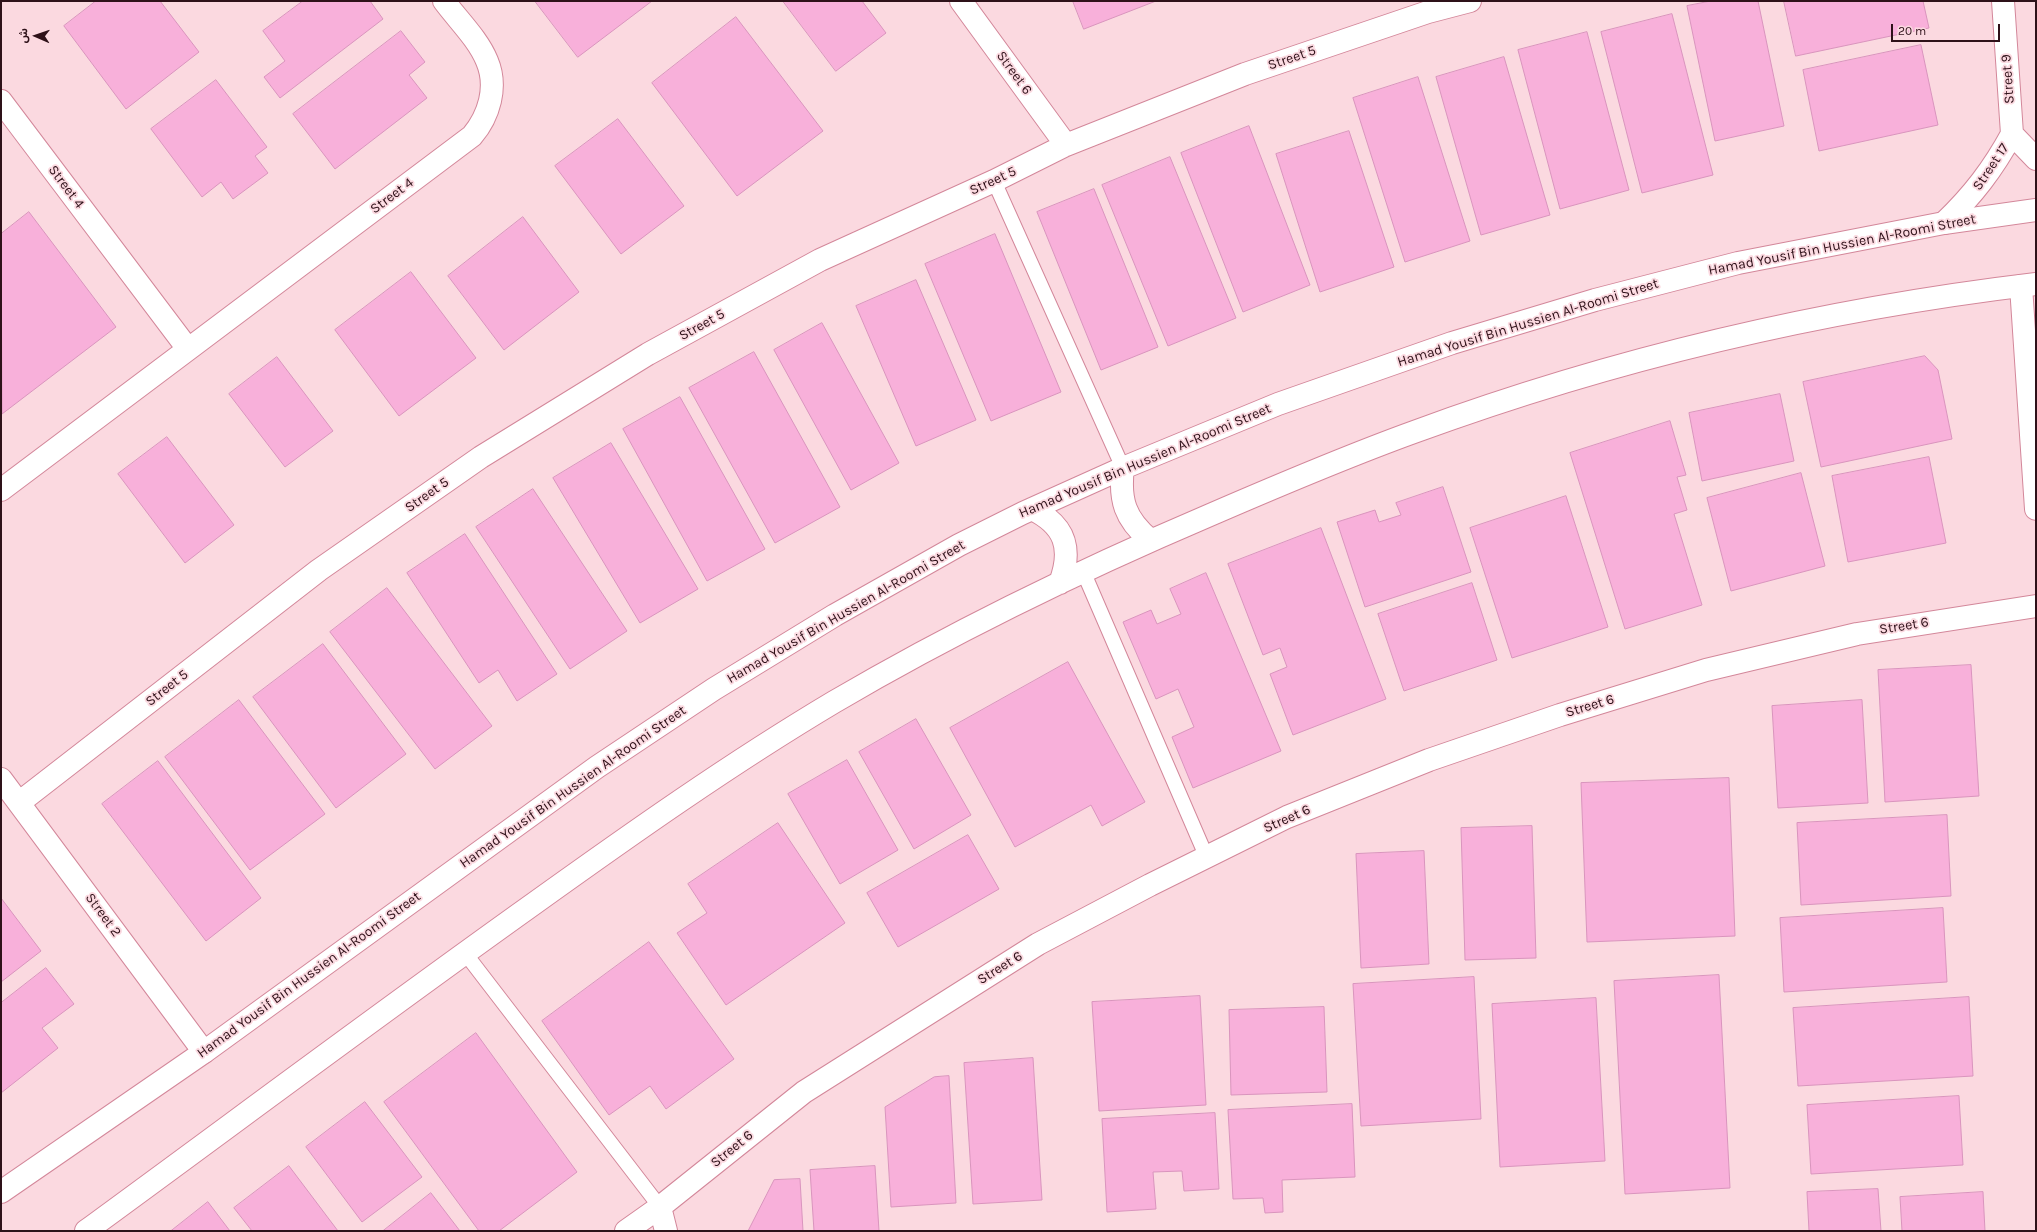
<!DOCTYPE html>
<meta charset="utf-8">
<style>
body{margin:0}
#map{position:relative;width:2037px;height:1232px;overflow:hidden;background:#fbd9e0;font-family:Karla,"Noto Sans Arabic",sans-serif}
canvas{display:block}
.frame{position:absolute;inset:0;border:2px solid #2e1119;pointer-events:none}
.north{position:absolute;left:16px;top:16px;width:40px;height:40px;-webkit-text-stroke:3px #fbd9e0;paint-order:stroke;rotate:272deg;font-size:11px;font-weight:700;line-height:16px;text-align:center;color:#2e1119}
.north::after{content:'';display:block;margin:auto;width:14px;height:18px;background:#2e1119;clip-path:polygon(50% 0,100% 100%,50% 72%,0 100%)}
.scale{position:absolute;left:1891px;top:24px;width:109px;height:18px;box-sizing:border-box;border:2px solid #2e1119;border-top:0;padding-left:5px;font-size:12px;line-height:14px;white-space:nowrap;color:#2e1119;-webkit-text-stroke:3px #fbd9e0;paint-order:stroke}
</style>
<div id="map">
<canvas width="2037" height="1232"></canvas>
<div class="frame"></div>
<div class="north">ش</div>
<div class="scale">20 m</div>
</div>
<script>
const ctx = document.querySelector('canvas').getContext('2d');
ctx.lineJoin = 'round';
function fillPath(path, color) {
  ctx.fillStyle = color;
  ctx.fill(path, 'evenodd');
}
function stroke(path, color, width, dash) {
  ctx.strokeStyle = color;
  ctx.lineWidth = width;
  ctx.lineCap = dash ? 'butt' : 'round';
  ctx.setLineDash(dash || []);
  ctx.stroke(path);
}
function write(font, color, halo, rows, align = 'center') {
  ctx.font = font + ' Karla,sans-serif';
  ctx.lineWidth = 3.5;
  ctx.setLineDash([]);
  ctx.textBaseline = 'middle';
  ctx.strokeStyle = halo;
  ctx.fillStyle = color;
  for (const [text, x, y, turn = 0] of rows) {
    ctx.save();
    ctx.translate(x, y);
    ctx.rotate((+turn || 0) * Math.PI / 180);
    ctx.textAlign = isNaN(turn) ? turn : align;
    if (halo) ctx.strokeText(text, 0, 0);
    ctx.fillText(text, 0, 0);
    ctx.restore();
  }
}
const building = new Path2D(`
 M96,1H160L199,52L126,109L64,26Z
 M303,1H370L383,19L280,98L264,77L285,61L263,31Z
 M535,1H652L578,57Z
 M783,1H862L886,33L836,71Z
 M1073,1H1156L1084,29Z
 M1711,1H1758L1784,126L1715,141L1687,6Z
 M1784,1H1923L1929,28L1796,56Z
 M1672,14L1713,175L1642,193L1601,32Z
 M736,17L823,131L737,196L652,83Z
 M401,31L425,62L409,75L427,98L335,169L293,114Z
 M1587,32L1629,190L1560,209L1518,50Z
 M1921,45L1938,125L1819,151L1803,70Z
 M1504,57L1550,215L1481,235L1436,77Z
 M1418,77L1470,241L1405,262L1353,98Z
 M216,80L267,147L255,156L268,173L233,199L221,182L202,197L151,129Z
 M618,119L684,206L621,254L555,166Z
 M1249,126L1310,285L1243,312L1181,153Z
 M1349,131L1394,267L1320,292L1276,154Z
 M1170,157L1236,318L1168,346L1102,185Z
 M1094,189L1158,347L1101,370L1037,212Z
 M29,212L116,327L2,414L1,234Z
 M523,217L579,292L504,350L448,276Z
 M995,234L1061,392L991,421L925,264Z
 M411,272L476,358L399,416L335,330Z
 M916,280L976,420L916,446L856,306Z
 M822,323L899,463L851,490L774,350Z
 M754,352L840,507L775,543L689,388Z
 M1925,356L1938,370L1952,439L1821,467L1803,382Z
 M277,357L333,431L285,467L229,394Z
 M1780,394L1794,461L1702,481L1689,413Z
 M680,397L765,549L707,581L623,429Z
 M1670,421L1686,475L1677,477L1687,510L1674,514L1702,605L1625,629L1570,453Z
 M167,437L234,525L185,563L118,474Z
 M611,443L698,589L640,623L553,478Z
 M1929,457L1946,543L1848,562L1832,476Z
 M1801,473L1825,566L1731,591L1707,498Z
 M1443,487L1471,572L1365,607L1337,522L1375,510L1379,522L1401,515L1396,503Z
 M533,489L627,631L570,669L476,527Z
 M1566,496L1608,627L1512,658L1470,528Z
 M1321,528L1386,699L1293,735L1270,674L1287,667L1280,648L1263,655L1228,564Z
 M465,534L557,674L517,701L498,670L479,683L407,573Z
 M1206,573L1281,751L1193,788L1172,737L1194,727L1178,689L1156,699L1123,622L1151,610L1157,624L1181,614L1170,589Z
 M1472,583L1497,660L1404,691L1378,614Z
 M387,588L492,726L435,769L330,632Z
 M323,644L406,754L336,808L253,697Z
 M1068,662L1145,802L1102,826L1091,805L1015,847L950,728Z
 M1971,665L1979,796L1885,802L1878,670Z
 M239,700L325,814L250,870L165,757Z
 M1862,700L1868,803L1778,808L1772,706Z
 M916,719L971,815L914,849L859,752Z
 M847,760L898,850L840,884L788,794Z
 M158,761L261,898L206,941L102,804Z
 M1729,778L1735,936L1587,942L1581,783Z
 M1947,815L1951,896L1801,905L1797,823Z
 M778,823L845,923L726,1005L677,933L707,913L688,884Z
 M1532,826L1536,958L1465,960L1461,828Z
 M968,835L999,889L898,947L867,893Z
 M1424,851L1429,964L1361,968L1356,854Z
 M1,898L41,951L1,982Z
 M1943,908L1947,982L1784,992L1780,918Z
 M649,942L734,1059L666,1109L650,1086L609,1115L542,1021Z
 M46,968L74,1004L42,1028L58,1048L1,1093V1003Z
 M1719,975L1730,1188L1625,1194L1614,981Z
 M1474,977L1481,1119L1361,1126L1353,984Z
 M1200,996L1206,1105L1099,1111L1092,1002Z
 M1969,997L1973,1076L1798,1086L1793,1008Z
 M1596,998L1605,1161L1500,1167L1492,1004Z
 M1324,1007L1327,1092L1231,1095L1229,1010Z
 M476,1033L577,1172L499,1231H479L384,1102Z
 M1033,1058L1042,1200L973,1204L964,1063Z
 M949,1076L956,1203L891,1207L885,1107L934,1077Z
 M1959,1096L1963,1165L1811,1174L1807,1105Z
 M365,1102L422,1177L362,1222L306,1147Z
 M1352,1104L1355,1177L1282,1180L1283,1212L1265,1213L1263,1198L1233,1199L1228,1110Z
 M1215,1113L1219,1189L1184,1191L1182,1171L1153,1172L1156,1209L1107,1212L1102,1119Z
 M289,1166L338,1231H252L234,1208Z
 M875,1166L879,1231H814L810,1170Z
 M800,1179L803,1231H748L774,1180Z
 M1878,1189L1881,1231H1809L1807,1192Z
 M1983,1192L1985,1231H1902L1900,1197Z
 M431,1193L460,1231H383Z
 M208,1202L230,1231H171Z`);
const service = new Path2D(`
 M994,181L1123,468
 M1083,571L1207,858
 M465,953L660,1207`);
const minor = new Path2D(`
 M961,1L1066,145
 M2003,1L2012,134
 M1,101L188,349
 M2012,134L2036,159
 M1944,223C1973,195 1993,169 2012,134
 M2021,286L2036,509
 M1,490L472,136C489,116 498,87 487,61C478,39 458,20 444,1
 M1,779L204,1052
 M20,802L319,570L481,457L648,354L820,260L994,181L1066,145L1245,74L1428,12L1470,1
 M660,1207L666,1231
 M626,1231L660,1207L804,1092L1038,944L1150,885L1287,817L1429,760L1560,715L1706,670L1857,634L2036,606`);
const tertiary = new Path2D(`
 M1123,468C1119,500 1125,519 1150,540
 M1032,509C1065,525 1073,548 1060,583
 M1,1192L204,1052L597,767L714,689L835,615L959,545L1023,513L1123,468L1278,404L1452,343L1595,300L1738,263L1944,223L2036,210
 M86,1231C235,1122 382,1012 532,905C631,834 730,764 834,702C955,631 1081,570 1210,515C1277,486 1345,457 1414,432C1613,359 1826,309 2036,284`);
const streetNames = [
 ["Street 5",1292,58,-19],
 ["Street 6",1014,73,54],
 ["Street 9",2008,79,-94],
 ["Street 17",1991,167,-56],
 ["Street 5",993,181,-25],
 ["Street 4",66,187,53],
 ["Street 4",392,196,-37],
 ["Hamad Yousif Bin Hussien Al-Roomi Street",1842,245,-11],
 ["Hamad Yousif Bin Hussien Al-Roomi Street",1528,323,-17],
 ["Street 5",702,325,-29],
 ["Hamad Yousif Bin Hussien Al-Roomi Street",1145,461,-23],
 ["Street 5",427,495,-35],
 ["Hamad Yousif Bin Hussien Al-Roomi Street",846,612,-30],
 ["Street 6",1904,626,-9],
 ["Street 5",167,688,-38],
 ["Street 6",1590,706,-17],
 ["Hamad Yousif Bin Hussien Al-Roomi Street",573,787,-35],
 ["Street 6",1287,819,-24],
 ["Street 2",103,915,54],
 ["Street 6",1000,968,-32],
 ["Hamad Yousif Bin Hussien Al-Roomi Street",309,975,-36],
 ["Street 6",732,1149,-39]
];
fillPath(building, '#f8b0da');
stroke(building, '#d994bd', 1);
stroke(service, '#d3879a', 16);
stroke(minor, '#d3879a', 24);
stroke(tertiary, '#d3879a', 24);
stroke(service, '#fff', 14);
stroke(minor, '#fff', 22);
stroke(tertiary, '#fff', 22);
write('14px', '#2e1119', '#fbd9e0', streetNames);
</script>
